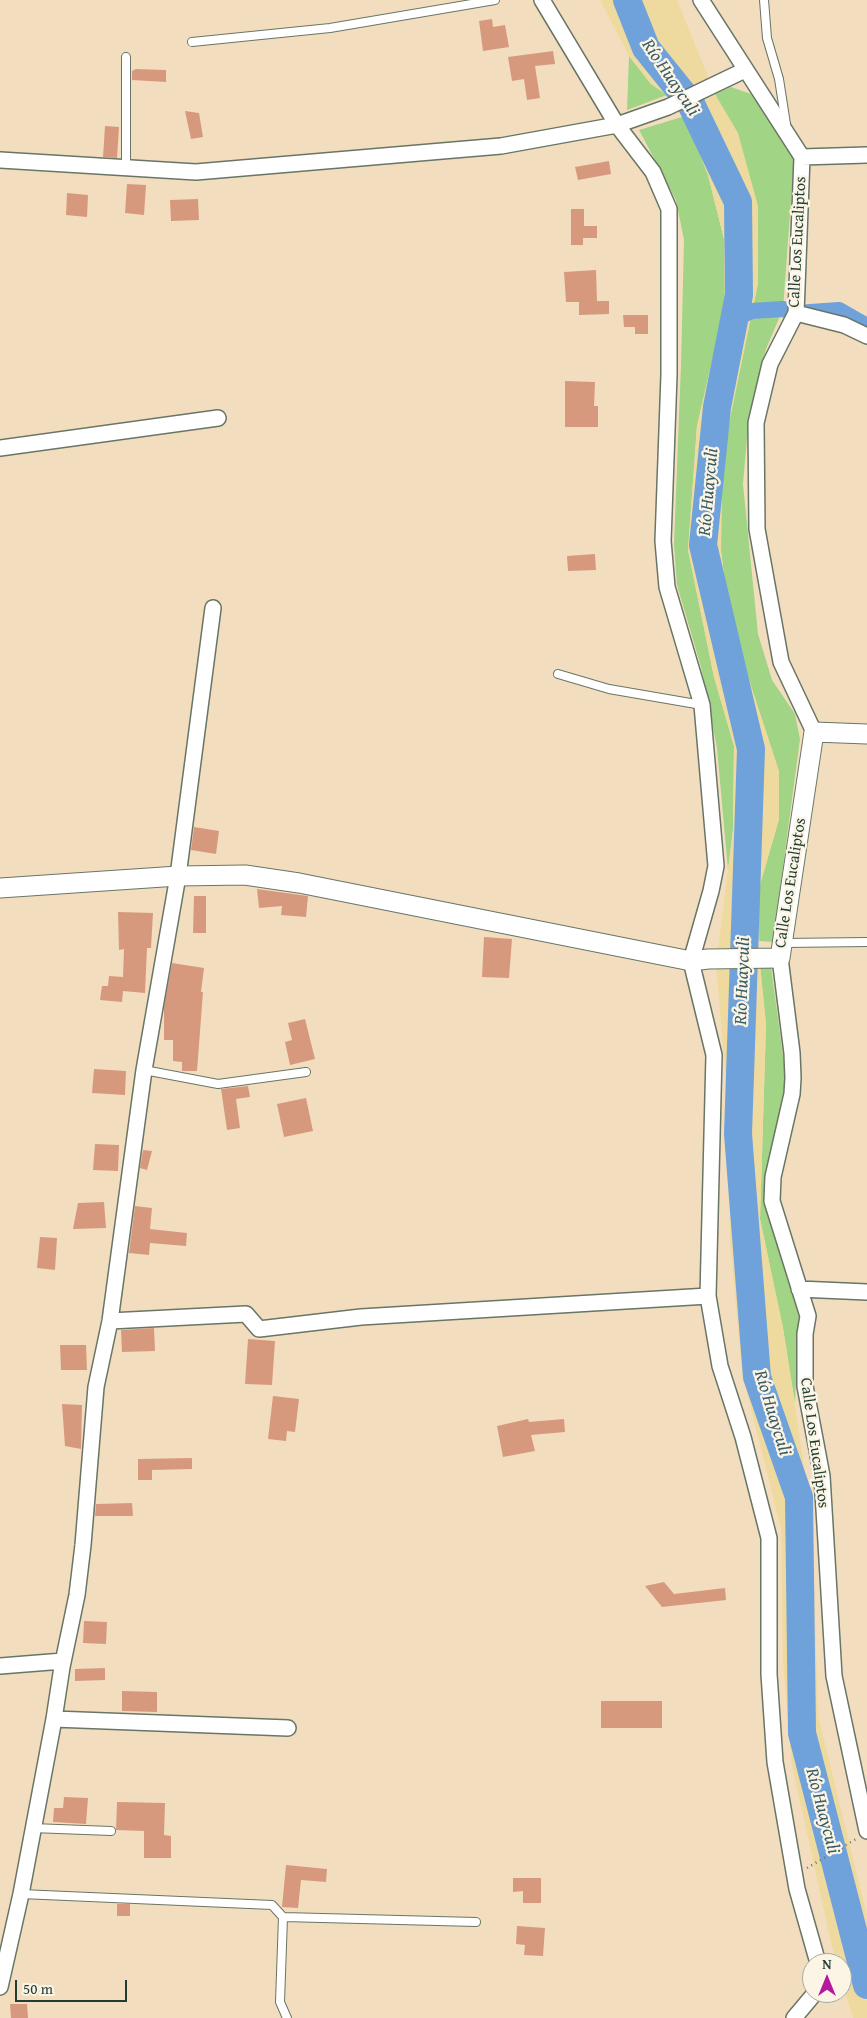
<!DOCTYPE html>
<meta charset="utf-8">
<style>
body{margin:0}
#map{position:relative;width:867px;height:2018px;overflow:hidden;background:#f2debf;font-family:"Gentium Book Plus",serif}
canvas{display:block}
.north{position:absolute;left:802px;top:1953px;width:50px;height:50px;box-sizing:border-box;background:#fcf5e5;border:1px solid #a4ab9e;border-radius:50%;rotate:0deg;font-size:14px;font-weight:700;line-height:20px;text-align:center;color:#1f3d34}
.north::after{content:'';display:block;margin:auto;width:18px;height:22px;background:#b5179e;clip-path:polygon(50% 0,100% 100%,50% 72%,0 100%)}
.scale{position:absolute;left:15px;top:1980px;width:112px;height:22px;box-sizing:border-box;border:2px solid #1f3d34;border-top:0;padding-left:6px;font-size:15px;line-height:18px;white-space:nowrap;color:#1f3d34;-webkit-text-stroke:4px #fcf5e5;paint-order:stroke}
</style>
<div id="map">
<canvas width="867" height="2018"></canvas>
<div class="north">N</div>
<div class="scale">50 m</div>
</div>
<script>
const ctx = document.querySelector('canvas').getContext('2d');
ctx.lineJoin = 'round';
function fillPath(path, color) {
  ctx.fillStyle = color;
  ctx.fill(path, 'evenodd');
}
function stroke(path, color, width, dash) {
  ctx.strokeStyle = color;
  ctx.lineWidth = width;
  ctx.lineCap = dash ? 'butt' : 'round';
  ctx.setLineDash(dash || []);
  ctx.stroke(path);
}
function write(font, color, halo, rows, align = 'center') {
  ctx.font = font + ' "Gentium Book Plus",serif';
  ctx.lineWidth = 4.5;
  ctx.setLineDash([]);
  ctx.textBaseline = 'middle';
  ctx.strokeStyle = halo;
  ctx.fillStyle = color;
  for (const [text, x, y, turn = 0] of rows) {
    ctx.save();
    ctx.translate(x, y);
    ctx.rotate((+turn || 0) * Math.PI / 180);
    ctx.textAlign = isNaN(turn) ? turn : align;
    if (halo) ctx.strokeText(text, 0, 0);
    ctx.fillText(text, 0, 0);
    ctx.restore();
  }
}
const green = new Path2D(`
 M629,56L651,84L667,95L627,110Z
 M731,87L751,94L794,159L783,309L766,349L749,415L743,484L758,634L772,680L795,714L800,739L773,942L759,941L758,892L779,819V772L730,622L721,551L722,457L758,283L715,94Z
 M685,116L708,175L724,239L725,305L697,426L688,550L714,677L734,746L733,830L728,870L717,748L701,667L677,585L674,544L681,365L684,240L676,200L639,130Z
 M760,965L771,967L786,1078L766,1204L799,1317L795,1403L783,1328L760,1219L766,1025Z`);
const sand = new Path2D(`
 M600,0H677L715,94L738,133L758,206V283L722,457L721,551L730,622L779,771V819L758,892L760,965L766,1024L760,1219L783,1328L812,1518L818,1715L867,1915V2018H853L842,1982V1963H836L835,1960L792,1766L783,1663L781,1529L742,1373L730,1241L729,1118L716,966L733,830L734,746L714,677L688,550L697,426L725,305L724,239L708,175L685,116L667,95L651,84L629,56Z`);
const canal = new Path2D(`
 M735,318L752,311L783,309L796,313L839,310L867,326`);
const river = new Path2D(`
 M627,0L646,48L691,104L738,202L739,295L717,407L703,545L751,749L738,1134L757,1377L799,1497L802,1733L867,1985`);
const building = new Path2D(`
 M492,19L493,27L505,25L509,47L483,51L479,21Z
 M553,51L555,64L535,66L540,98L527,100L524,79L512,81L508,57Z
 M136,69L166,70V82L132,80V71Z
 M185,111L199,113L203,137L191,139Z
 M105,126L119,127L117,158L103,157Z
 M609,161L611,174L578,180L575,167Z
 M127,184L146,185L144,215L125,213Z
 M67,193L88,195L87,217L66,215Z
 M198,199L199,220L171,221L170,200Z
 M571,209H584V226H597V238H583V245H571Z
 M596,270L597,301H609V314L579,315V302H566L564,272Z
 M623,315H648V334H635V327H624Z
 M565,381L595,382L594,406H598V427H565Z
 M595,554L596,570L568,571L567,556Z
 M194,827L219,831L216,854L191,850Z
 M257,889L308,896L306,917L281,915L282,906L259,908Z
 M194,896H206V933H193Z
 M118,912L153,913L151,948H147L145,993L123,991L122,1002L100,1000L102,986H108L109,976L123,977L124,949L119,950Z
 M484,937L512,939L509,978L482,977Z
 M172,963L204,968L201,992H203L197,1071H182V1062L173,1061V1040H164V1007Z
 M305,1019L315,1059L290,1065L285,1042L292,1040L288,1023Z
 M94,1069L126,1071L125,1095L92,1093Z
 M248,1086L250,1097L236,1099L240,1128L227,1130L221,1089Z
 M306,1098L313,1131L284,1137L277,1104Z
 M95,1144L119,1145L118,1171L93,1170Z
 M143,1150L152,1151L147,1170L140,1168Z
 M104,1202L106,1228L73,1229L78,1203Z
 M135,1206L152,1208L150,1229L187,1233L186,1246L150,1243L149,1255L129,1253Z
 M40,1237L57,1238L55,1270L37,1268Z
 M154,1328L155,1351L122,1352L121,1330Z
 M248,1339L275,1341L272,1385L245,1384Z
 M60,1345H86L87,1370H61Z
 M273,1396L299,1399L295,1432L287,1431L286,1441L268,1439Z
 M62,1404L82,1405L81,1449L65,1446Z
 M528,1419L529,1422L564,1419L565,1432L531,1435L535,1451L503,1457L497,1426Z
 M192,1458V1469L152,1470V1480H138V1459Z
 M132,1503L133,1516H95L96,1504Z
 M664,1582L674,1594L725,1588L726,1600L662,1607L645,1586Z
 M84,1621L107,1622L106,1644L83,1643Z
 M105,1668V1680L75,1681V1669Z
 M122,1691L157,1692V1712L122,1711Z
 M601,1701H662V1728H601Z
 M64,1797L88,1798L86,1824L53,1822L54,1808H63Z
 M117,1802L165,1803L164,1835L171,1836V1858H144V1831L116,1830Z
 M286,1865L327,1869L326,1882L301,1880L298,1908L282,1907Z
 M513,1878H541V1903H523V1891L513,1892Z
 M117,1904H130V1916H117Z
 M517,1926L545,1928L543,1956L524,1955L525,1945L516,1944Z
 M10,2004H27L28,2018H11Z`);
const path = new Path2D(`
 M807,1868L856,1839`);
const service = new Path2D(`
 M764,0L767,38L779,79L786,124
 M192,42L330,28L495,0
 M126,57V168
 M558,674L609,689L702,705
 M783,943L867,942
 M144,1070L218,1084L306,1072
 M32,1828L111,1831
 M21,1894L272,1905L283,1917L476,1922
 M283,1917L280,2002L287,2018`);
const minor = new Path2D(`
 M542,0L617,125L653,172L669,209V375L663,541L667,587L702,705L716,866L711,891L691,961L714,1055L708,1296L720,1366L743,1437L769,1538V1674L775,1762L797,1889L818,1963
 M701,0L802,157L796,313L770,364L756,423L757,529L781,662L814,732
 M802,157L867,155
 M0,160L196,172L501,146L617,125L668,107L745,70
 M796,313L844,325L867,336
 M0,448L218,418
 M780,958L792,1053L793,1078L792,1094L773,1177L772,1201L808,1316L805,1334V1386L822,1476L834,1676L867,1831
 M799,1289L867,1292
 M110,1321L246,1314L259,1329L361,1317L708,1296
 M0,1666L63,1661
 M54,1719L288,1728
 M0,1987L21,1894L54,1719L62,1667L77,1595L83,1545L96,1387L110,1321L144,1070L178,876L213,608
 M794,2018L815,1993`);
const tertiary = new Path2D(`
 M0,888L178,876L245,875L299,883L691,961L708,959L780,958L814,732L867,734`);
const streetNames = [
 ["Calle Los Eucaliptos",798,242,-87],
 ["Calle Los Eucaliptos",791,883,-81],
 ["Calle Los Eucaliptos",814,1443,82]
];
const waterNames = [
 ["Río Huayculi",670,78,56],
 ["Río Huayculi",709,492,-85],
 ["Río Huayculi",743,981,-88],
 ["Río Huayculi",772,1413,73],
 ["Río Huayculi",822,1811,75]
];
fillPath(green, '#a1d484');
fillPath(sand, '#eeda9e');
stroke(canal, '#6fa1da', 16);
stroke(river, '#6fa1da', 28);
fillPath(building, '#d7997e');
stroke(service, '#697565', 10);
stroke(minor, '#697565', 18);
stroke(tertiary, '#697565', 21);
stroke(path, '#697565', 2.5, [1, 4]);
stroke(service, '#fff', 8);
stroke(minor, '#fff', 15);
stroke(tertiary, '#fff', 19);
write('16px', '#1f3d34', '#fcf5e5', streetNames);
write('italic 18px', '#375b66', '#fcf5e5', waterNames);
</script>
